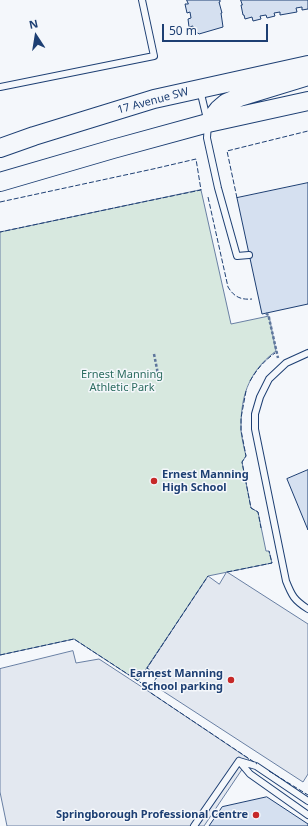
<!DOCTYPE html>
<style>
body{margin:0}
#map{position:relative;width:308px;height:826px;overflow:hidden;background:#f4f7fb;font-family:"Noto Sans",sans-serif}
canvas{display:block}
.north{position:absolute;left:16px;top:16px;width:40px;height:40px;-webkit-text-stroke:3px #f4f7fb;paint-order:stroke;rotate:348deg;font-size:11px;font-weight:700;line-height:16px;text-align:center;color:#1d3f73}
.north::after{content:'';display:block;margin:auto;width:14px;height:18px;background:#1d3f73;clip-path:polygon(50% 0,100% 100%,50% 72%,0 100%)}
.scale{position:absolute;left:162px;top:24px;width:106px;height:18px;box-sizing:border-box;border:2px solid #1d3f73;border-top:0;padding-left:5px;font-size:12px;line-height:14px;white-space:nowrap;color:#1d3f73;-webkit-text-stroke:3px #f4f7fb;paint-order:stroke}
</style>
<div id="map">
<canvas width="308" height="826"></canvas>
<div class="north">N</div>
<div class="scale">50 m</div>
</div>
<script>
const ctx = document.querySelector('canvas').getContext('2d');
ctx.lineJoin = 'round';
function fillPath(path, color) {
  ctx.fillStyle = color;
  ctx.fill(path, 'evenodd');
}
function stroke(path, color, width, dash) {
  ctx.strokeStyle = color;
  ctx.lineWidth = width;
  ctx.lineCap = dash ? 'butt' : 'round';
  ctx.setLineDash(dash || []);
  ctx.stroke(path);
}
function write(font, color, halo, rows, align = 'center') {
  ctx.font = font + ' "Noto Sans",sans-serif';
  ctx.lineWidth = 3;
  ctx.setLineDash([]);
  ctx.textBaseline = 'middle';
  ctx.strokeStyle = halo;
  ctx.fillStyle = color;
  for (const [text, x, y, turn = 0] of rows) {
    ctx.save();
    ctx.translate(x, y);
    ctx.rotate((+turn || 0) * Math.PI / 180);
    ctx.textAlign = isNaN(turn) ? turn : align;
    if (halo) ctx.strokeText(text, 0, 0);
    ctx.fillText(text, 0, 0);
    ctx.restore();
  }
}
const green = new Path2D(`
 M201,190L231,324L269,316L276,351C256,366 245,384 242,409C241,416 241,424 241,431C242,439 244,448 246,456L242,462L251,508L258,512L266,551H269L272,563L208,576L138,681L74,639L0,655V232L133,204Z`);
const parking = new Path2D(`
 M227,572L308,624V774L303,782L152,684L158,676L147,668L208,576L219,584Z
 M73,651L76,663L99,659L148,691L249,759L204,826H7L0,792V669Z`);
const building = new Path2D(`
 M187,0H220V2H219L222,13H221L223,27L199,34L198,33H194L193,26L189,27L188,19L191,18L190,12L187,13L185,4H188Z
 M241,0H308V9L302,10V7L296,8L297,12L280,15V12L274,13L275,16L267,18L266,15L260,16L261,19L253,21L252,17L245,19L244,15H243L241,5H242Z
 M308,183V304L262,314L237,198Z
 M308,470V530L287,479Z
 M267,797L308,824V826H209L222,807Z`);
const path = new Path2D(`
 M266,313L269,316V318L278,358
 M154,354L159,379`);
const service = new Path2D(`
 M0,87L154,56L142,0
 M200,90L208,123L207,138L218,188L237,256L249,255
 M308,353L286,363L269,379L260,397L255,414V429L286,581C292,596 294,600 308,609
 M239,761L250,774L308,815
 M239,761L256,766L308,801
 M194,826L239,761`);
const secondary = new Path2D(`
 M208,123L219,109L226,103L240,97L308,76
 M0,148L34,136L154,99L308,65
 M0,182L113,149L208,123L308,101`);
const fence = new Path2D(`
 M208,197L228,287C234,297 241,300 252,299
 M237,198L227,151L308,131
 M0,202L153,169L196,159L201,190L133,204L0,232
 M250,381C257,369 264,361 275,353
 M246,391L241,418V430L246,456L242,462L251,508L258,512L261,528
 M227,572L272,563L269,551
 M0,655L74,639L149,688
 M155,674L147,668L208,576
 M148,691L157,677
 M151,693L257,764
 M269,771L308,795`);
const markers = [
 [154,481,4,"#c62828"],
 [231,680,4,"#c62828"],
 [256,815,4,"#c62828"]
];
const streetNames = [
 ["17 Avenue SW",153,101,-15]
];
const parkNames = [
 ["Ernest Manning",122,375],
 ["Athletic Park",122,388]
];
const poiNames = [
 ["Ernest Manning",162,475,"left"],
 ["High School",162,488,"left"],
 ["Earnest Manning",223,674],
 ["School parking",223,687],
 ["Springborough Professional Centre",248,815]
];
fillPath(green, '#d7e8df');
stroke(green, '#687fa3', 1);
fillPath(parking, '#e3e8f0');
stroke(parking, '#687fa3', 1);
fillPath(building, '#d5e0f0');
stroke(building, '#1d3f73', 1);
stroke(service, '#1d3f73', 8);
stroke(secondary, '#1d3f73', 20);
stroke(path, '#5e769c', 2.5, [3, 2]);
stroke(service, '#f4f7fb', 6);
stroke(secondary, '#f4f7fb', 18);
stroke(fence, '#1d3f73', 1, [5, 2]);
for (const [x, y, r, color] of markers) {
  const dot = new Path2D();
  dot.arc(x, y, r, 0, 2 * Math.PI);
  ctx.fillStyle = color;
  ctx.fill(dot);
  stroke(dot, '#f4f7fb', 1.5);
}
write('11px', '#1d3f73', '#f4f7fb', streetNames);
write('11px', '#2c6c60', '#f4f7fb', parkNames);
write('bold 11px', '#1d3f73', '#f4f7fb', poiNames, 'right');
</script>
